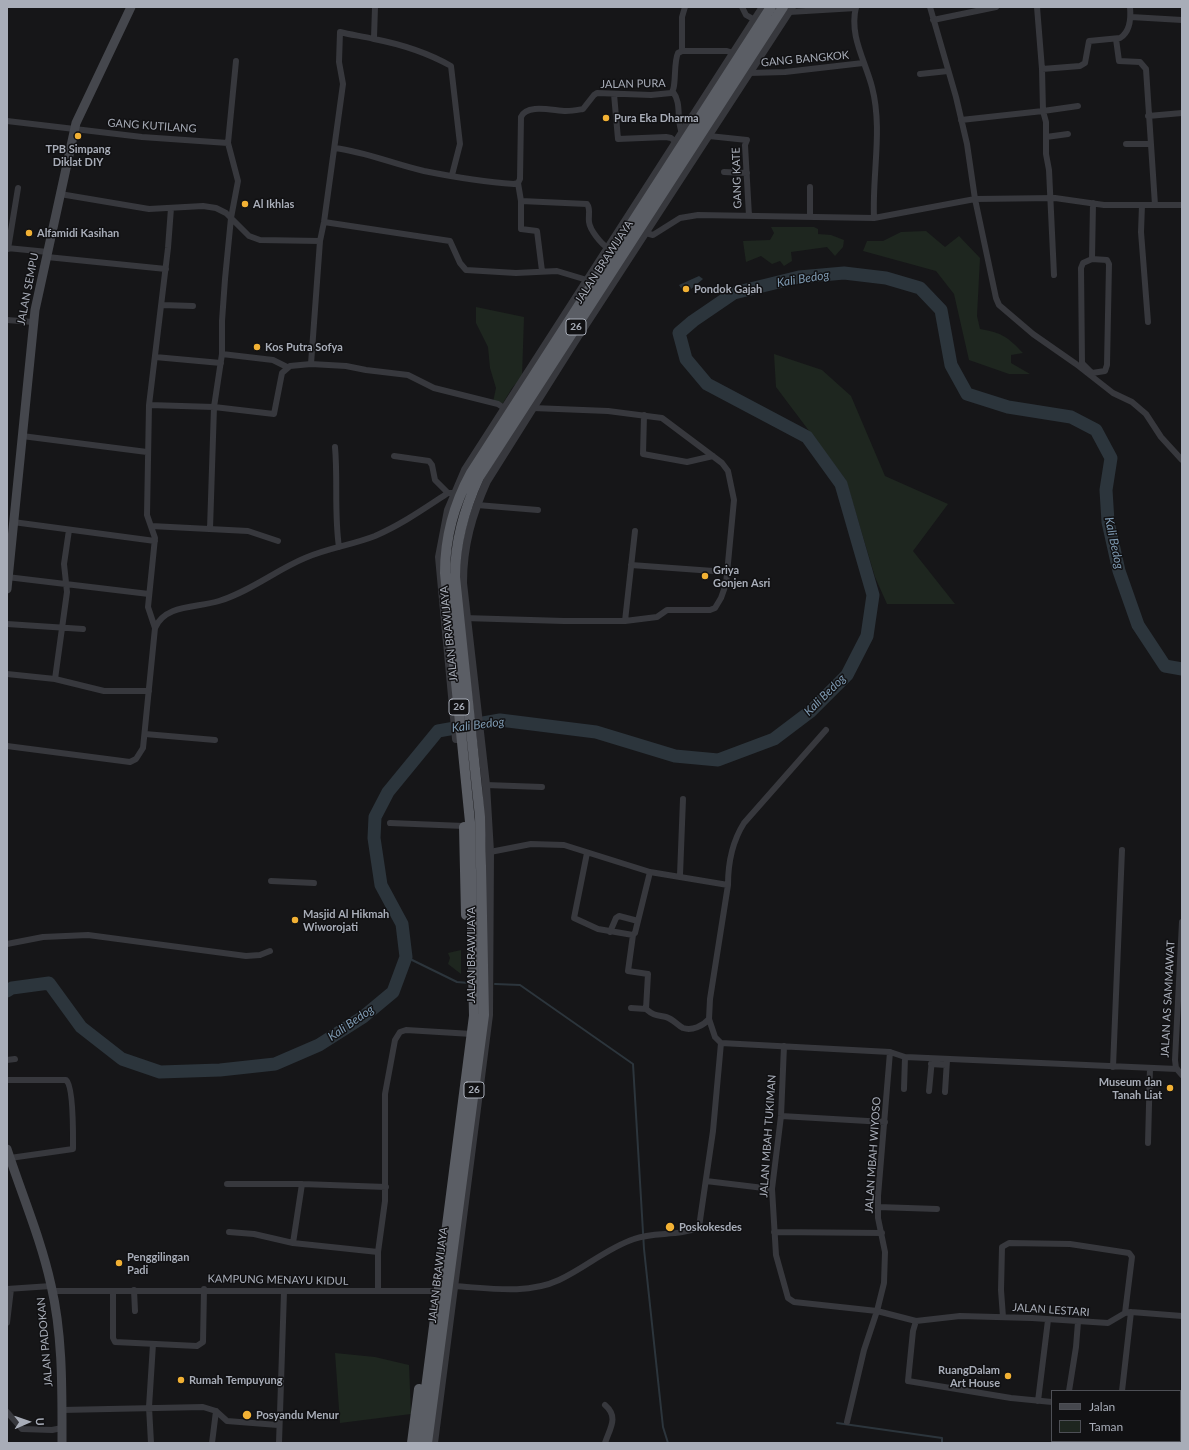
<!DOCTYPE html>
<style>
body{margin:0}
#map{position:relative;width:1189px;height:1450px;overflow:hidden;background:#161618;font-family:Lato,sans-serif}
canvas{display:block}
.frame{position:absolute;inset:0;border:8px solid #a8adb8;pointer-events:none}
.legend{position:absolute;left:1051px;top:1390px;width:130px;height:52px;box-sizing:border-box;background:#111113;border:1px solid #4d4f55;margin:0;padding:5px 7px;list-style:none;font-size:12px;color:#a8adb8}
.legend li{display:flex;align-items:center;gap:8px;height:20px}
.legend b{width:20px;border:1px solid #4d4f55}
.north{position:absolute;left:8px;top:1402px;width:40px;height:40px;-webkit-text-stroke:3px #111113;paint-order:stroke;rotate:88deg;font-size:11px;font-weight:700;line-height:16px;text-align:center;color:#a8adb8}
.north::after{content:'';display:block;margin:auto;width:14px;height:18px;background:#a8adb8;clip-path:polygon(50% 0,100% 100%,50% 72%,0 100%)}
</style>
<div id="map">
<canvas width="1189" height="1450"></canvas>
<div class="frame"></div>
<ul class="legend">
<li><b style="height:5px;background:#45474d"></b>Jalan</li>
<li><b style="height:11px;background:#1e261f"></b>Taman</li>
</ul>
<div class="north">U</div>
</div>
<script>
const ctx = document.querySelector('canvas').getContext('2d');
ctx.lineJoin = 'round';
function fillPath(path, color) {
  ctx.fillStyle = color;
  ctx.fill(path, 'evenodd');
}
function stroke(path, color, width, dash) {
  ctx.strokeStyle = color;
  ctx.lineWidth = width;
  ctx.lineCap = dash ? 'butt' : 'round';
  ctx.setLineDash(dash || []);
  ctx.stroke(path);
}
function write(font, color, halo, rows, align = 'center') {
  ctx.font = font + ' Lato,sans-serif';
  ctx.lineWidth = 3;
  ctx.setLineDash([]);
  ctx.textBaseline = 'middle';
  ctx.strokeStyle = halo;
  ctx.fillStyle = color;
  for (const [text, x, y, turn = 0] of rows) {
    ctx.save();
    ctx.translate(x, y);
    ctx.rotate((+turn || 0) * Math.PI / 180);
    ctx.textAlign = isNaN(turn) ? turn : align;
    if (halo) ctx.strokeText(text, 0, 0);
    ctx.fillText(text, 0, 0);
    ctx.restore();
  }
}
const green = new Path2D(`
 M771,227H814L818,229V234L831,235L844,240L843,247L835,256L827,247L791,252L792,261L784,266L780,261L772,264L761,256L746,262L743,241L770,240L774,233Z
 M926,231L945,247L959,236L980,258L977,316L980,329C1002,333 1007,336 1023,353L1011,355V363L1030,374H1009L969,360L954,294L936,271L863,251L867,241H883L901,232Z
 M476,307L524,317L522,377L512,388L503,403L493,402L496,388L490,368L488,347L476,323Z
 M774,354L822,370L851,396L885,476L948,504L913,551L955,604H887L875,577L846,480L776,387Z
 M461,950V974L448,964L450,958L448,953Z
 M335,1353L375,1357L409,1365L411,1414L340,1423Z`);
const water = new Path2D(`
 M699,276L703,279L685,294L679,285Z`);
const stream = new Path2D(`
 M406,957L457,982L469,983
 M495,984L520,985L633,1064L644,1249L663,1427L668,1443
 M837,1423L942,1438V1443`);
const river = new Path2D(`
 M7,991L12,988L49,983L81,1027L122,1059L160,1072L220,1070L275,1064L319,1045L363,1017L393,992L406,957L402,924L381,885L374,838L375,817L388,792L438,731L500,720L596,732L675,756L718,760L774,739L811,711L847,675L867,636L873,595L841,484L807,437L707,384L686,359L679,333L693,321L734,293L799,277L844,273L886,278L920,288L941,310L951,365L967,394L1008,407L1071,417L1096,430L1111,458L1106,490L1108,522L1119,571L1138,625L1165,666L1182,669`);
const minor = new Path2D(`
 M742,7L746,15L755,20
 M856,7C849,36 865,60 872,87C883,129 872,174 874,218
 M930,7L956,97L967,144L975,199L996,298L999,305L1033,334L1076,364L1113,393L1132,402L1146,414L1161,437L1182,460
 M1037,7L1042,69
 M789,12L856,8
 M1131,17L1182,20
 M933,20L996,7
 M374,38L375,7
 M1116,39L1119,61L1140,62L1146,69L1155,205
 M682,51V17L685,7
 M749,73L785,72L863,63
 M920,74L948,71
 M673,92C682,103 676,120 682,133
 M614,94L618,139L666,137L671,138L676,142
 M1148,116L1182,113
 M961,120L1043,111L1042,69L1080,66L1085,63L1089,41L1120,38C1130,32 1131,18 1130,7
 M7,121L142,137L228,143
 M709,136L747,140L745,145L749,216
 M1046,137L1068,134
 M1126,144H1150
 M335,148C366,152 393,164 424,171C454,177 484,182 514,184L518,183L520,179L521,117C527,103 554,111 566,111C572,111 577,110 583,109L594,95L597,93L651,95L671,93C677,89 673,63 678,53L682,51H727L733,53
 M724,172L747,173
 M518,183L521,201V229L537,231L542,271
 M60,194L149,209L203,206L216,208L226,213L249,236L260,240L320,241L324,222L343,84L339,62L340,32C351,35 362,36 374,39C400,44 428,53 451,66L460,144L452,175
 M521,201L587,204C591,209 588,216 589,222C590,230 601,244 608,248
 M1142,205L1141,232L1148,322
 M810,216V187
 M324,222L450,241L460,263L466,270L516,273L557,271L587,280
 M646,233L653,235L680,218L698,215L874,218L975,199L1055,198L1104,205H1182
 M7,248L48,252
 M8,249L18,188
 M47,257L166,269
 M1092,259L1107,260L1109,264L1107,365L1105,371L1092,373L1082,363L1081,268L1083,263Z
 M1092,259L1093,203
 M1054,275L1049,170L1046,154V122L1043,111L1078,106
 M162,305L193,306
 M7,320L33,322
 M222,354V321L225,279L231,218L238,181L228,143L236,61
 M155,357L221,363
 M311,364L320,241
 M149,405L168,248L171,208
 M644,415L643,454L687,462L713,456
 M22,436L147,452
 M335,447C338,480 334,513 339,547
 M394,456L429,461L432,465L435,480L448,493
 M477,505L538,510
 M13,522L155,541
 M151,526L248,531L278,541
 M210,529L214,407L222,354L273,360L287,367
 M631,565L727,572
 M7,577L149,594
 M464,618L564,621H625L657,617L667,610H710L715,608L721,598L726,584L734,500L728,471L722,463L662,418L608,411L533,408
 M625,621L635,531
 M7,624L83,629
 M155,628L148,607L155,538L147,515L149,405L214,407L274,414L282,373L290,366L311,364L346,366L366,370L408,375L434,388L498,404L504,408
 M7,674L55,679L104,691H149
 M55,679L67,592L64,564L69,530
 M145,734L215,740
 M7,746L130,762L136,759L143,748L155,628C165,604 197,608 219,601C251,591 276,570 305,558C328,548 352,545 375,536C401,525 425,508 448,493H454
 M486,785L542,787
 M390,823L464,826
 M490,852L531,844L564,845L650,872L728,885L710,999L709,1019L715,1037L721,1043L890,1052L905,1057L1177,1069
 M587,853L574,918L598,929L633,935
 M650,872L635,933L633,935L628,971L648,974L646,1009C654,1016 657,1015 666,1017C673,1019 677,1025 683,1028C692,1031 703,1026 709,1019
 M680,875L683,799
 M271,881L314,883
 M728,885C728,863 732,842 744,823L826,730
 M1182,922L1175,1060L1176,1068L1182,1075
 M610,932L616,918L619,916L638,921
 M7,944L43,937L88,935L246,956L260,955L270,951
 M631,1008L646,1009
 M784,1046L781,1116L772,1189L776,1255L788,1298L794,1302L877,1311L916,1321L913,1331L908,1381L1011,1398L1052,1402
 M7,1060L15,1059
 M931,1064L946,1065
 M1113,1067L1122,850
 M7,1080H66C74,1086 73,1137 73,1149L10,1158
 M904,1089L905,1057
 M929,1091L932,1059
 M945,1092L947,1060
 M781,1116L885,1122
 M1148,1143L1150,1068
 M706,1181L772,1189
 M227,1184H302L386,1187
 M878,1207L937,1209
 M229,1232L254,1234L293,1243L378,1252
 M774,1232L882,1233
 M293,1243L302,1184
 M454,1286C488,1288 527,1295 559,1280C585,1268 607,1248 634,1239C655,1231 679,1237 699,1227L713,1131L721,1043
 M7,1289L51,1286
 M134,1290L135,1311
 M52,1291H432
 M113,1291V1338L115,1342L197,1346L203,1342L204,1289
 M378,1291V1252L385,1201V1094L395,1040L400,1032L406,1030L472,1034
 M1003,1317L1001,1290L1002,1247L1009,1243L1070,1244L1129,1253L1132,1257L1125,1313
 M916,1321L960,1316L1032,1318L1108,1323L1125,1313L1131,1312L1182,1316
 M7,1323L11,1289
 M1069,1391L1076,1347L1078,1322
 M1122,1391L1131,1312
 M1038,1401L1048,1320
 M1180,1405L1182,1406
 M62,1410L203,1407L216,1411L227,1421L278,1425
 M7,1412L22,1429L52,1430L62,1428
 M847,1422L864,1350L877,1311L884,1283L885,1252L878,1218V1196L890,1052
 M151,1443L149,1407L153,1344
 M212,1443L216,1411
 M279,1443L284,1292
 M605,1443C610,1428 619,1417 605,1405
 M1117,1443L1118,1441
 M1149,1443L1150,1441`);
const tertiary = new Path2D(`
 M456,739L439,557L448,510L465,470L763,7
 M434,1443L489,1015L490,852L486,785L463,583C463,545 472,515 487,481L575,341L792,7`);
const secondary = new Path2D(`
 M7,589L35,310L76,123L131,7
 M7,1149C22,1195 41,1239 51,1285C63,1336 62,1391 62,1443`);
const trunk = new Path2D(`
 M464,827L466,915
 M412,1443L419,1389
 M419,1443L474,1016L470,822L445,573C445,537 454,504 471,473L771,7
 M427,1443L484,1015L480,817L455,577C455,541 464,510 479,477L783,7`);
const markers = [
 [606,118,4,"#f2b134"],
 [78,136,4,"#f2b134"],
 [245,204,4,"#f2b134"],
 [29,233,4,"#f2b134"],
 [686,289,4,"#f2b134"],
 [257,347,4,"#f2b134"],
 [705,576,4,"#f2b134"],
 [295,920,4,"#f2b134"],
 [1170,1088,4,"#f2b134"],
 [670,1227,5,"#f2b134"],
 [119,1263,4,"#f2b134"],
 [1008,1376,4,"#f2b134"],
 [181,1380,4,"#f2b134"],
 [247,1415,5,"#f2b134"]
];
const shields = [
 [576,327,20],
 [459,707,20],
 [474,1090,20]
];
const shieldNames = [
 ["26",576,327],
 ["26",459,707],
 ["26",474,1090]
];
const streetNames = [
 ["GANG BANGKOK",805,59,-5],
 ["JALAN PURA",633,84,-1],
 ["GANG KUTILANG",152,126,4],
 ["GANG KATE",737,178,-92],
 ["JALAN BRAWIJAYA",604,262,-57],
 ["JALAN SEMPU",28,289,-79],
 ["JALAN BRAWIJAYA",449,634,-96],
 ["JALAN BRAWIJAYA",471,955,-90],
 ["JALAN AS SAMMAWAT",1168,999,-87],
 ["JALAN MBAH TUKIMAN",768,1136,-86],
 ["JALAN MBAH WIYOSO",873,1155,-86],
 ["JALAN BRAWIJAYA",438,1275,-83],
 ["KAMPUNG MENAYU KIDUL",278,1280,1],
 ["JALAN LESTARI",1051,1310,4],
 ["JALAN PADOKAN",45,1342,-95]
];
const poiNames = [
 ["Pura Eka Dharma",614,118],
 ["TPB Simpang",78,149,"center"],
 ["Diklat DIY",78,162,"center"],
 ["Al Ikhlas",253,204],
 ["Alfamidi Kasihan",37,233],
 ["Pondok Gajah",694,289],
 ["Kos Putra Sofya",265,347],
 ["Griya",713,570],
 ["Gonjen Asri",713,583],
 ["Masjid Al Hikmah",303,914],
 ["Wiworojati",303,927],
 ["Museum dan",1162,1082,"right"],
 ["Tanah Liat",1162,1095,"right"],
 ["Poskokesdes",679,1227],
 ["Penggilingan",127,1257],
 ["Padi",127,1270],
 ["RuangDalam",1000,1370,"right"],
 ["Art House",1000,1383,"right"],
 ["Rumah Tempuyung",189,1380],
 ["Posyandu Menur",256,1415]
];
const waterNames = [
 ["Kali Bedog",803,279,-9],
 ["Kali Bedog",1114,543,78],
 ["Kali Bedog",825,695,-45],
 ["Kali Bedog",478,725,-7],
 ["Kali Bedog",351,1023,-35]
];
fillPath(green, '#1e261f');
fillPath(water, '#2c353c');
stroke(stream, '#2c353c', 2);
stroke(river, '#2c353c', 13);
stroke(minor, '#37383d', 6);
stroke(tertiary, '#37383d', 8);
stroke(secondary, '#45474d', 9);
stroke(trunk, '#5b5e65', 10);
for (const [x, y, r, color] of markers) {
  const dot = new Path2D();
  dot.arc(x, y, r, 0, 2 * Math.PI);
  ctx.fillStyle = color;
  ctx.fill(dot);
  stroke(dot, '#111113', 1.5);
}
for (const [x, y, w] of shields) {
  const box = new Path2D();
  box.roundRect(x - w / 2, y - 8, w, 16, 3);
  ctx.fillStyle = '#111113';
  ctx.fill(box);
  stroke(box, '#a8adb8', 1);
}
write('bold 10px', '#a8adb8', null, shieldNames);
write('11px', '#a8adb8', '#111113', streetNames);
write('bold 11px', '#a8adb8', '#111113', poiNames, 'left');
write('italic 12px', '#7f9bb3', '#111113', waterNames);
</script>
